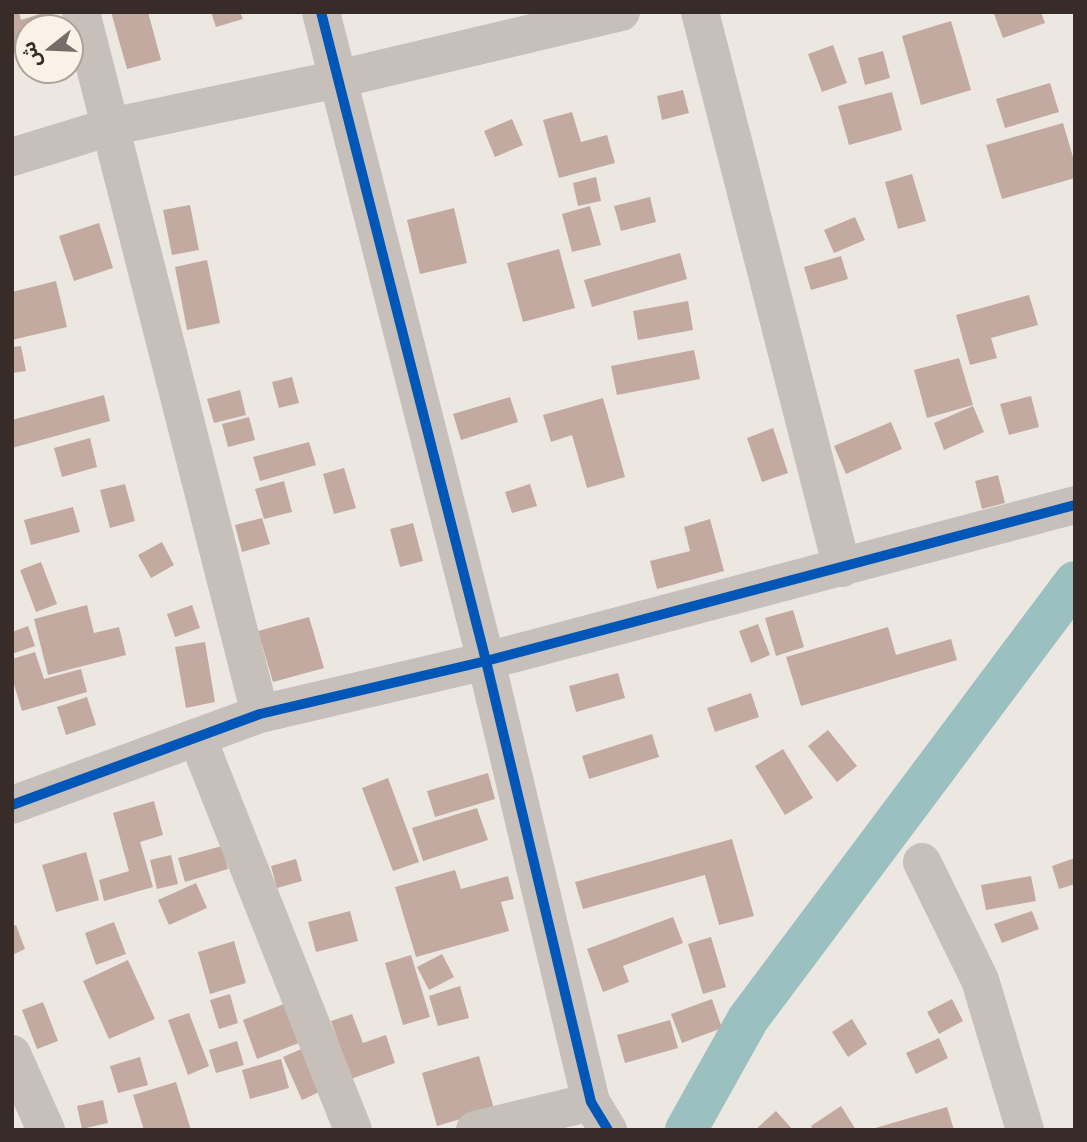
<!DOCTYPE html>
<meta charset="utf-8">
<style>
body{margin:0}
#map{position:relative;width:1087px;height:1142px;overflow:hidden;background:#ede7e1;font-family:Barlow,"Noto Sans Arabic",sans-serif}
canvas{display:block}
.frame{position:absolute;inset:0;border:14px solid #372c27;pointer-events:none}
.north{position:absolute;left:14px;top:14px;width:70px;height:70px;box-sizing:border-box;background:#faf2e7;border:2px solid #aca39a;border-radius:50%;rotate:252deg;font-size:19px;font-weight:700;line-height:28px;text-align:center;color:#372c27}
.north::after{content:'';display:block;margin:auto;width:24px;height:32px;background:#776d68;clip-path:polygon(50% 0,100% 100%,50% 72%,0 100%)}
</style>
<div id="map">
<canvas width="1087" height="1142"></canvas>
<div class="frame"></div>
<div class="north">ش</div>
</div>
<script>
const ctx = document.querySelector('canvas').getContext('2d');
ctx.lineJoin = 'round';
function stroke(path, color, width, dash) {
  ctx.strokeStyle = color;
  ctx.lineWidth = width;
  ctx.lineCap = dash ? 'butt' : 'round';
  ctx.setLineDash(dash || []);
  ctx.stroke(path);
}
function fillPath(path, color) {
  ctx.fillStyle = color;
  ctx.fill(path, 'evenodd');
}
const canal = new Path2D(`
 M686,1130L748,1019L1075,582`);
const building = new Path2D(`
 M12,12H19L21,20L46,12L51,28H28V46L12,51Z
 M111,12H148L161,60L127,69Z
 M211,12H240L243,19L216,27Z
 M1000,12H1041L1045,23L1003,38L994,14Z
 M951,21L971,90L921,105L902,36Z
 M833,45L847,83L822,92L808,54Z
 M883,51L890,78L865,85L858,58Z
 M1050,83L1059,112L1005,128L996,99Z
 M683,90L689,113L662,120L657,96Z
 M892,92L902,130L849,145L838,106Z
 M572,112L581,142L607,135L615,163L559,178L543,120Z
 M512,119L523,145L495,157L484,131Z
 M1063,123L1075,164V178L1002,199L986,145Z
 M912,174L926,221L898,229L885,182Z
 M596,177L601,201L578,206L573,183Z
 M650,197L656,222L621,231L614,206Z
 M190,205L199,250L172,255L163,210Z
 M590,206L601,245L572,252L562,214Z
 M454,208L467,263L420,274L407,220Z
 M855,217L865,240L834,253L824,230Z
 M99,223L113,268L74,281L59,236Z
 M559,249L575,308L523,322L507,263Z
 M680,253L687,279L592,307L584,280Z
 M841,256L848,279L811,290L804,267Z
 M207,260L220,323L187,330L175,267Z
 M56,281L67,327L12,340V292Z
 M1029,295L1038,325L991,338L997,358L970,365L956,315Z
 M688,301L693,330L638,340L633,311Z
 M21,346L26,371L12,373V347Z
 M694,350L700,379L617,395L611,366Z
 M959,358L973,405L927,418L914,370Z
 M292,377L299,403L279,408L272,382Z
 M240,390L246,415L214,423L207,399Z
 M104,395L110,421L12,448V420Z
 M1031,396L1039,427L1009,435L1000,404Z
 M510,397L518,422L461,440L453,414Z
 M603,398L625,477L587,488L572,435L551,442L543,415Z
 M973,406L984,432L944,450L934,423Z
 M249,417L255,440L228,447L222,424Z
 M891,422L902,449L846,474L834,446Z
 M773,428L788,473L762,482L747,438Z
 M90,438L97,467L62,477L54,448Z
 M309,442L316,465L260,481L253,457Z
 M344,468L356,508L334,514L323,474Z
 M998,475L1005,503L982,509L975,481Z
 M284,481L292,512L264,519L255,489Z
 M125,484L135,521L110,528L100,490Z
 M530,484L537,506L512,513L505,492Z
 M73,507L80,532L31,545L24,520Z
 M262,518L270,544L242,552L235,525Z
 M710,519L724,571L657,589L650,561L690,551L684,527Z
 M413,523L423,561L400,567L390,529Z
 M162,542L174,565L151,578L138,555Z
 M41,562L57,604L36,612L20,570Z
 M87,605L94,633L119,627L126,655L48,675L34,619Z
 M192,605L200,628L175,637L167,614Z
 M793,610L804,647L776,656L765,618Z
 M309,617L324,668L273,682L258,631Z
 M758,624L770,655L751,663L739,631Z
 M28,626L35,646L12,654V632Z
 M888,627L896,655L951,639L957,660L801,706L786,657Z
 M205,642L215,702L186,708L175,647Z
 M35,652L44,679L81,669L87,692L22,711L12,678V659Z
 M618,673L625,698L576,712L569,686Z
 M751,693L759,717L715,732L707,708Z
 M87,697L96,725L66,735L57,707Z
 M828,730L857,766L837,782L808,746Z
 M652,734L659,757L589,779L582,756Z
 M783,749L813,798L785,815L755,766Z
 M488,773L495,799L435,817L427,791Z
 M388,778L419,862L393,871L362,788Z
 M154,801L163,835L140,842L153,887L104,901L99,880L129,871L113,813Z
 M477,808L488,840L423,861L412,828Z
 M732,839L754,916L719,925L705,875L583,909L575,882Z
 M222,846L228,869L185,882L178,858Z
 M86,852L99,900L56,912L42,865Z
 M171,855L178,884L157,889L150,860Z
 M1075,858V884L1059,889L1052,866Z
 M296,859L302,881L277,888L271,866Z
 M455,870L461,889L508,876L514,899L501,902L509,931L416,957L395,887Z
 M1031,876L1036,901L986,910L981,885Z
 M196,883L207,908L169,925L158,900Z
 M350,911L358,941L316,952L308,922Z
 M1032,911L1039,929L1002,943L994,924Z
 M673,917L683,943L623,966L629,982L603,992L587,949Z
 M114,922L126,954L96,965L85,933Z
 M16,925L25,949L12,955V927Z
 M711,937L726,987L703,994L688,944Z
 M234,941L246,983L210,994L198,952Z
 M442,954L454,977L429,990L417,967Z
 M411,955L430,1017L403,1025L385,963Z
 M128,960L155,1019L109,1039L83,981Z
 M460,986L469,1018L438,1026L429,996Z
 M230,994L238,1023L219,1029L210,1000Z
 M712,999L722,1028L682,1043L671,1014Z
 M952,999L963,1021L939,1034L927,1012Z
 M43,1002L58,1041L37,1049L22,1010Z
 M284,1004L299,1043L257,1059L243,1020Z
 M189,1013L209,1066L188,1075L168,1020Z
 M352,1014L363,1043L386,1035L395,1063L351,1079L331,1021Z
 M852,1019L867,1044L848,1057L832,1032Z
 M670,1020L678,1048L625,1063L617,1035Z
 M939,1038L948,1058L916,1074L906,1053Z
 M237,1041L244,1065L216,1073L209,1050Z
 M306,1047L326,1089L302,1100L283,1057Z
 M479,1056L494,1109L437,1126L422,1073Z
 M140,1057L148,1085L118,1093L110,1066Z
 M281,1059L289,1088L250,1099L242,1070Z
 M176,1082L191,1130H144L133,1095Z
 M103,1100L108,1123L82,1129L77,1106Z
 M841,1106L856,1130H813L811,1126Z
 M947,1107L954,1130H872V1129Z
 M776,1111L793,1130H755Z`);
const minor = new Path2D(`
 M81,12L260,714
 M321,12L486,661L591,1102L608,1130
 M700,12L842,568
 M12,157L110,127L338,79L621,12
 M197,737L353,1130
 M12,805L260,714L486,661L1075,505
 M922,862L980,980L1025,1130
 M12,1054L46,1130
 M475,1130L591,1102`);
const cycleway = new Path2D(`
 M321,12L486,661L591,1102L608,1130
 M12,805L260,714L486,661L1075,505`);
stroke(canal, '#9bc0c0', 42);
fillPath(building, '#c2aaa1');
stroke(minor, '#c7bfb9', 38);
stroke(cycleway, '#0057b8', 10);
</script>
